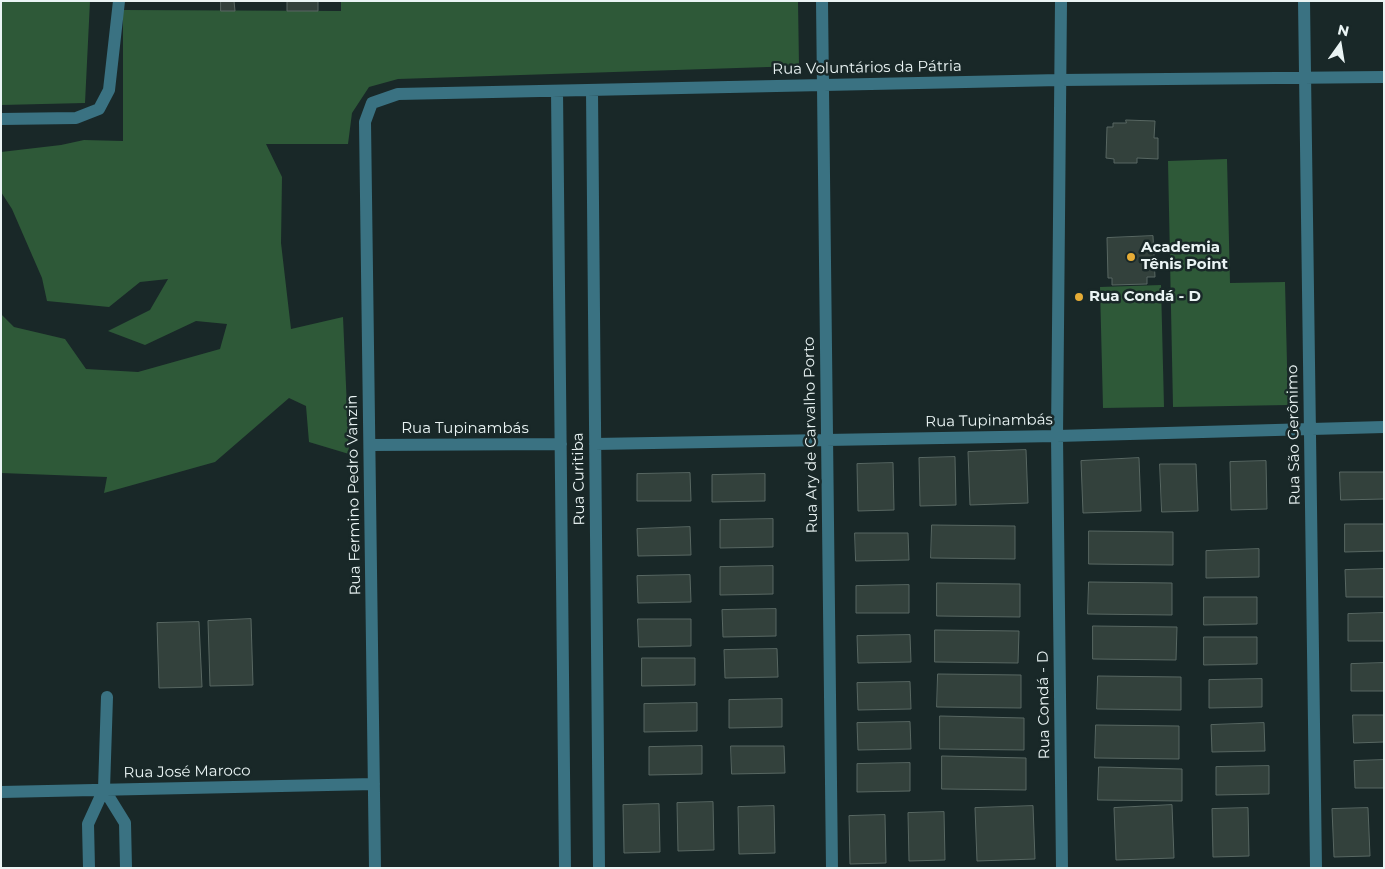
<!DOCTYPE html>
<meta charset="utf-8">
<style>
body{margin:0}
#map{position:relative;width:1385px;height:869px;overflow:hidden;background:#192828;font-family:Montserrat,sans-serif}
canvas{display:block}
.frame{position:absolute;inset:0;border:2px solid #eaf4f4;pointer-events:none}
.north{position:absolute;left:1315px;top:20px;width:50px;height:50px;-webkit-text-stroke:4px #192828;paint-order:stroke;rotate:13deg;font-size:14px;font-weight:700;line-height:20px;text-align:center;color:#eaf4f4}
.north::after{content:'';display:block;margin:auto;width:18px;height:22px;background:#eaf4f4;clip-path:polygon(50% 0,100% 100%,50% 72%,0 100%)}
</style>
<div id="map">
<canvas width="1385" height="869"></canvas>
<div class="frame"></div>
<div class="north">N</div>
</div>
<script>
const ctx = document.querySelector('canvas').getContext('2d');
ctx.lineJoin = 'round';
function fillPath(path, color) {
  ctx.fillStyle = color;
  ctx.fill(path, 'evenodd');
}
function stroke(path, color, width, dash) {
  ctx.strokeStyle = color;
  ctx.lineWidth = width;
  ctx.lineCap = dash ? 'butt' : 'round';
  ctx.setLineDash(dash || []);
  ctx.stroke(path);
}
function write(font, color, halo, rows, align = 'center') {
  ctx.font = font + ' Montserrat,sans-serif';
  ctx.lineWidth = 5;
  ctx.setLineDash([]);
  ctx.textBaseline = 'middle';
  ctx.strokeStyle = halo;
  ctx.fillStyle = color;
  for (const [text, x, y, turn = 0] of rows) {
    ctx.save();
    ctx.translate(x, y);
    ctx.rotate((+turn || 0) * Math.PI / 180);
    ctx.textAlign = isNaN(turn) ? turn : align;
    if (halo) ctx.strokeText(text, 0, 0);
    ctx.fillText(text, 0, 0);
    ctx.restore();
  }
}
const green = new Path2D(`
 M1,1H90L85,103L1,105Z
 M341,1H798L799,66L398,79L369,87L352,113L348,144H266L282,177L281,243L291,329L343,317L349,454L309,442L306,406L289,398L215,462L104,493L107,477L1,473V314L14,327L65,339L86,369L138,372L220,349L227,324L196,321L145,345L108,331L150,310L168,279L140,282L109,307L47,301L42,278L12,209L1,192V152L61,145L84,140L123,141V10L341,11Z
 M1227,159L1230,283L1285,282L1288,405L1173,407L1168,161Z
 M1161,285L1164,407L1103,408L1100,287Z`);
const building = new Path2D(`
 M221,1H234L235,11H221Z
 M318,1V11H287V2Z
 M1126,120L1155,121L1154,138H1158V159L1137,158V163H1114V159L1106,158L1107,127H1113V123H1126Z
 M1153,236L1155,277H1147V284L1112,285V278H1108L1107,238Z
 M1026,450L1028,503L970,505L968,452Z
 M955,457L956,505L920,506L919,458Z
 M1139,458L1141,511L1083,513L1081,461Z
 M1266,461L1267,509L1231,510L1230,462Z
 M893,463L894,510L858,511L857,464Z
 M1160,464H1196L1198,511L1162,512Z
 M1340,472H1384V499L1341,500Z
 M690,473L691,501H637V474Z
 M765,474V501L712,502V475Z
 M773,519V547L720,548V520Z
 M1345,524H1384V551L1345,552Z
 M932,525L1015,526V559L931,558Z
 M690,527L691,555L638,556L637,529Z
 M1089,531L1173,532V565L1089,564Z
 M855,533H908L909,560L856,561Z
 M1259,549V577L1206,578V551Z
 M773,566V594L720,595V567Z
 M1384,569V597H1346L1345,570Z
 M690,575L691,602L638,603L637,576Z
 M1089,582L1172,583V615L1088,614Z
 M937,583L1020,584V617L937,616Z
 M909,585V613H856V586Z
 M1204,597H1257V624L1204,625Z
 M776,609V636L723,637L722,610Z
 M1384,613V641H1348V614Z
 M251,619L253,685L210,686L208,621Z
 M638,619H691V646L639,647Z
 M199,622L202,687L159,688L157,623Z
 M1093,626L1177,627L1176,660L1093,659Z
 M935,630L1019,631L1018,663L935,662Z
 M910,635L911,662L858,663L857,636Z
 M1204,637H1257V664L1204,665Z
 M777,649L778,677L725,678L724,650Z
 M642,658H695V685L642,686Z
 M1384,663V691H1351V664Z
 M938,674L1021,675V708L937,707Z
 M1098,676L1181,677V710L1097,709Z
 M1262,679V707L1209,708V680Z
 M910,682L911,709L858,710L857,683Z
 M782,699V727L729,728V700Z
 M697,703V731L644,732V704Z
 M1353,715H1384V742L1354,743Z
 M940,716L1024,718V750L940,749Z
 M910,722L911,749L858,750L857,723Z
 M1264,723L1265,751L1212,752L1211,725Z
 M1096,725L1179,726V759L1095,758Z
 M702,746V774L649,775V747Z
 M731,746H784L785,773L732,774Z
 M942,756L1026,758V790L942,789Z
 M1384,760V788H1355L1354,761Z
 M910,763V791L857,792V764Z
 M1269,766V794L1216,795V767Z
 M1099,767L1182,769V801L1098,800Z
 M713,802L714,850L678,851L677,803Z
 M659,804L660,852L624,853L623,805Z
 M1172,805L1174,858L1116,860L1114,808Z
 M774,806L775,853L739,854L738,807Z
 M1033,806L1035,859L977,861L975,808Z
 M1248,808L1249,856L1213,857L1212,809Z
 M1368,808L1370,856L1334,857L1332,809Z
 M944,812L945,860L909,861L908,813Z
 M885,815L886,863L850,864L849,816Z`);
const minor = new Path2D(`
 M822,1L832,868
 M1061,1L1057,436L1062,868
 M1304,1L1316,868
 M557,91L565,868
 M592,91L599,868
 M1,119L76,118L99,109L109,90L119,1
 M595,444L1057,436L1384,427
 M370,445L561,444
 M104,789L125,823L126,868
 M1,792L374,784
 M89,868L88,824L104,789L107,697
 M375,868L365,122L372,103L398,94L1060,80L1384,77`);
const markers = [
 [1131,257,5,"#e6ac36"],
 [1079,297,5,"#e6ac36"]
];
const streetNames = [
 ["Rua Voluntários da Pátria",867,68,-1],
 ["Rua Tupinambás",989,421,-1],
 ["Rua Tupinambás",465,429],
 ["Rua Ary de Carvalho Porto",811,435,-91],
 ["Rua São Gerônimo",1294,435,-91],
 ["Rua Curitiba",579,479,-91],
 ["Rua Fermino Pedro Vanzin",354,495,-91],
 ["Rua Condá - D",1044,705,-91],
 ["Rua José Maroco",187,772,-1]
];
const poiNames = [
 ["Academia",1141,248],
 ["Tênis Point",1141,265],
 ["Rua Condá - D",1089,297]
];
fillPath(green, '#2e5938');
fillPath(building, '#33413c');
stroke(building, '#586762', 1);
stroke(minor, '#3a7282', 12);
for (const [x, y, r, color] of markers) {
  const dot = new Path2D();
  dot.arc(x, y, r, 0, 2 * Math.PI);
  ctx.fillStyle = color;
  ctx.fill(dot);
  stroke(dot, '#192828', 2);
}
write('15px', '#eaf4f4', '#192828', streetNames);
write('bold 15px', '#eaf4f4', '#192828', poiNames, 'left');
</script>
